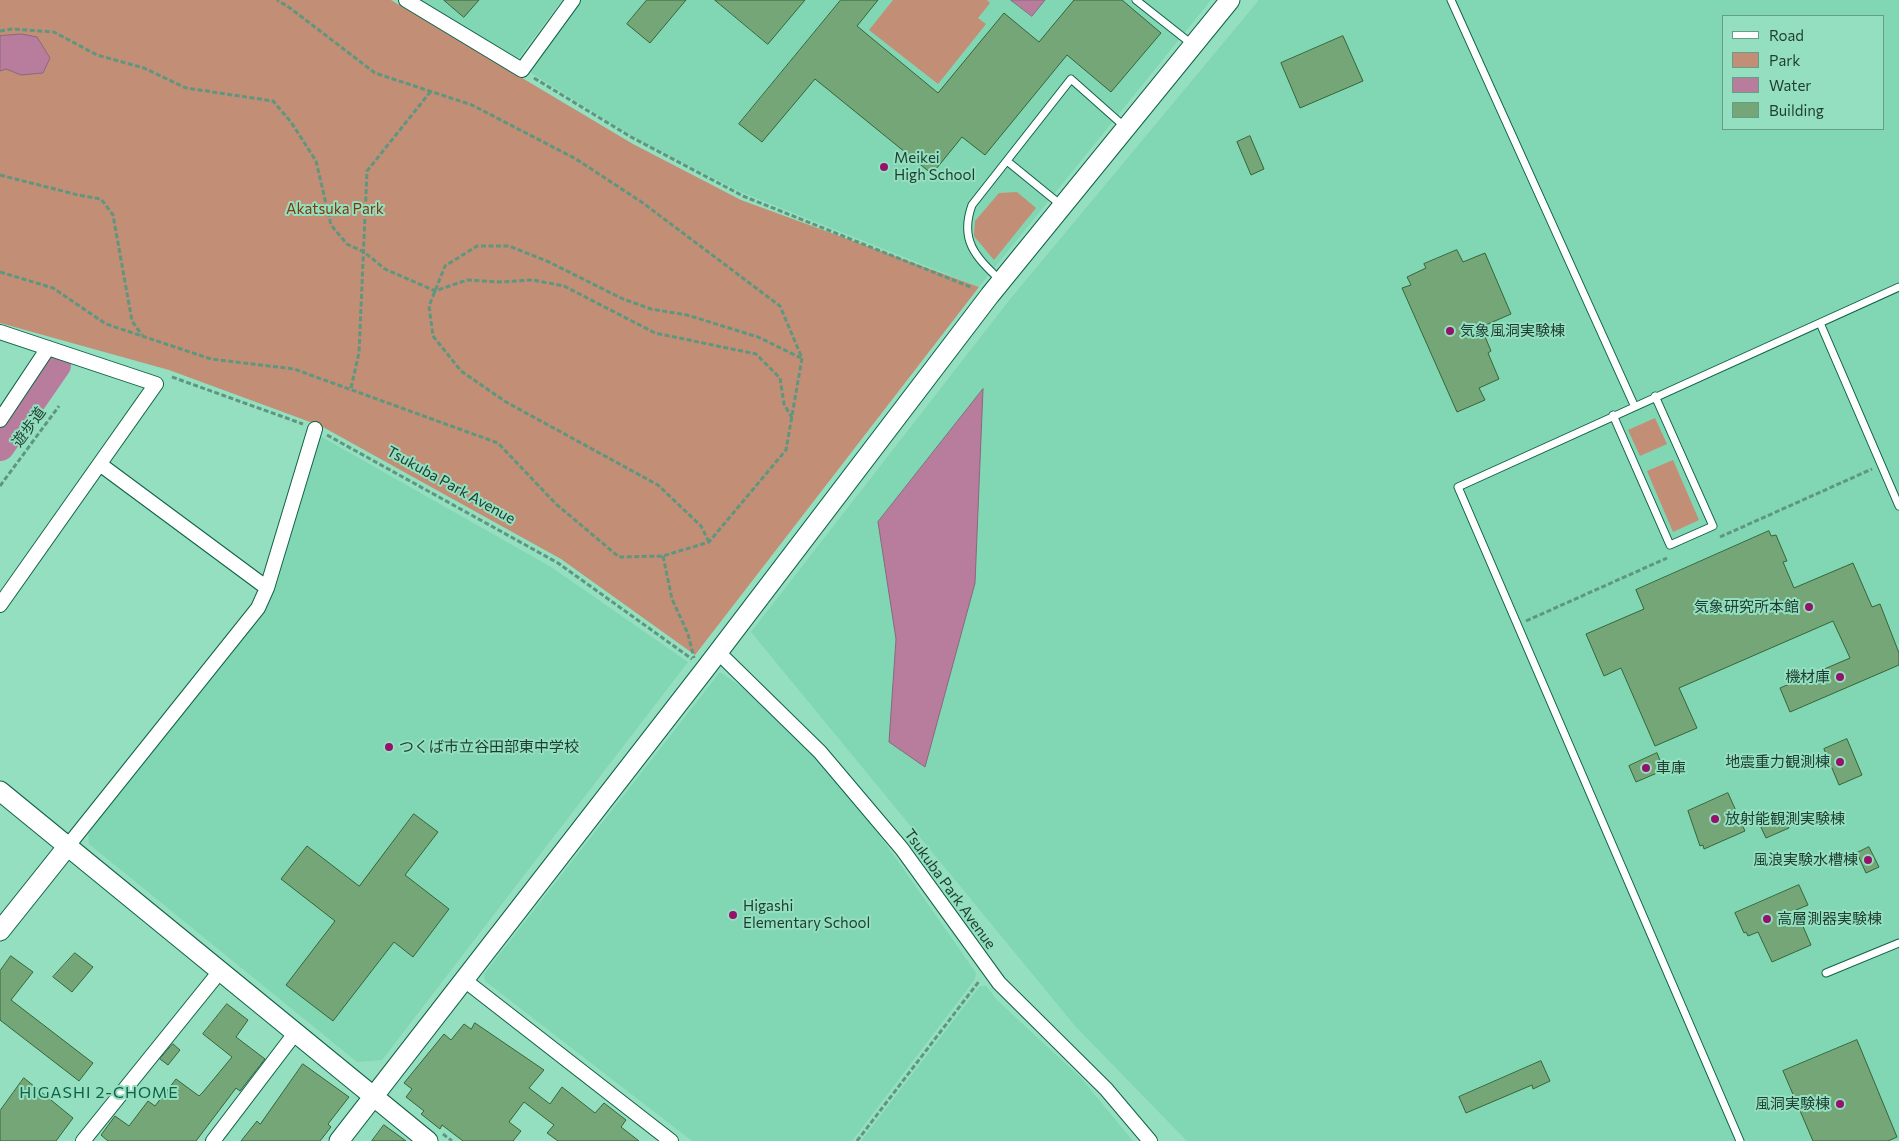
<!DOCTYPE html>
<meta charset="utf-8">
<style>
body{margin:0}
#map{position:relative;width:1899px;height:1141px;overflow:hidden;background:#94dfbf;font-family:Commissioner,sans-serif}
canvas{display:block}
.legend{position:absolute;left:1722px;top:15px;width:162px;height:115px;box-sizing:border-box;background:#94dfbf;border:1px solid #659e86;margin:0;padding:6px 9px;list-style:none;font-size:15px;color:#1e3d31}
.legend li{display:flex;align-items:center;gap:10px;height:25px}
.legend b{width:25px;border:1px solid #659e86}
</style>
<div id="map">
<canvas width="1899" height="1141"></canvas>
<ul class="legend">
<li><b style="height:6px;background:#fff"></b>Road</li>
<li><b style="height:14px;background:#c38e76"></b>Park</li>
<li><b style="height:14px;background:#b87c9d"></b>Water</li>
<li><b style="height:14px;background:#74a677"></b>Building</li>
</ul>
</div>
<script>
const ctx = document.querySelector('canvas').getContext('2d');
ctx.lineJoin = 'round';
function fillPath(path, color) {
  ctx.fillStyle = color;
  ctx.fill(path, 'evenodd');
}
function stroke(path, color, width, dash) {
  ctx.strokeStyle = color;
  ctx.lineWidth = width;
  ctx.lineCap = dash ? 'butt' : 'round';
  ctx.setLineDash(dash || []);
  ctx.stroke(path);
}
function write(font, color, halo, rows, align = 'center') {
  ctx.font = font + ' Commissioner,"Noto Sans JP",sans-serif';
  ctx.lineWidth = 4;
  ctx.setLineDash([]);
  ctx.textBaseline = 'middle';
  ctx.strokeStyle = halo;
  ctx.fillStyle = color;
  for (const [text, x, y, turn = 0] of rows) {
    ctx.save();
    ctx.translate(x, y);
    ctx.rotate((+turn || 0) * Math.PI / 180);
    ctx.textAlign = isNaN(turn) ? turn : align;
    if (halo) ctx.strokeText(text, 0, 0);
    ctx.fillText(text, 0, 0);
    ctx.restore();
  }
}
const built = new Path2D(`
 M422,0H562L518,59Z
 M581,0H1211L979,287L741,192L643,143L528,71Z
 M1259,0H1899V1141H1187L1076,1027L751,632L1011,298ZM1723,16H1883V129H1723Z
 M320,436L551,567L688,662L382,1060L357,1062L89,844L88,833L264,613L278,580Z
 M720,672L764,702L815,756L857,805L895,857L976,973L975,979L852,1141H692L485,981L484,974Z
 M980,986H986L998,1001L1081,1078L1133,1141H861Z`);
const green = new Path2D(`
 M0,0H391L633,144L741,200L979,287L695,655L561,559L321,426L169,370L0,323Z
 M893,0H987L990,3L978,18L986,24L938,84L869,30Z
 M1017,192L1036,208L994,260L974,236L975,221L999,193Z
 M1655,418L1667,444L1640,456L1628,430Z
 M1673,460L1699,520L1673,532L1647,471Z`);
const water = new Path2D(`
 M1011,0H1045L1032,16Z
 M22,34L37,37L50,58L43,73L21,75L6,69L0,71V36Z
 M983,389L975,583L925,767L889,742L896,639L878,522Z`);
const river = new Path2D(`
 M0,446L56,365`);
const building = new Path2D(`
 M444,0H479L464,17Z
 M647,0H686L650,43L627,24Z
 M715,0H805L768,44Z
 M841,0H878L857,26L938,93L1004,13L1039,42L1074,0H1122L1161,33L1111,92L1067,55L985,155L962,137L932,174L815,79L762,142L739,124Z
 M1343,36L1363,81L1300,108L1281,63Z
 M1250,136L1264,169L1251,175L1237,142Z
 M1457,250L1463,262L1485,253L1511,314L1481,327L1491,351L1488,353L1499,379L1479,388L1485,400L1457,412L1402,288L1411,285L1407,277L1426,268L1424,264Z
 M1769,531L1771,536L1776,535L1787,561L1783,562L1794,588L1853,563L1872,607L1880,604L1899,653V665L1790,712L1780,688L1850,658L1833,621L1679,688L1697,728L1655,746L1621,668L1604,676L1586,634L1644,609L1636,590Z
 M1847,739L1862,775L1839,785L1824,749Z
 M1657,753L1664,770L1636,782L1629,766Z
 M1728,793L1745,831L1704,849L1703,845L1700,846L1688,811Z
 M1782,813L1789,828L1766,838L1759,823Z
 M414,814L438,832L405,875L449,909L413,957L394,942L333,1021L286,985L335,921L281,879L307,846L359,886Z
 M1869,847L1879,867L1866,873L1857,853Z
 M1799,885L1808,905L1796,910L1811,945L1772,962L1758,932L1748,936L1746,932L1744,933L1735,913Z
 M75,953L93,967L72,992L53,977Z
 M11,956L33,972L11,1000L93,1063L79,1081L0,1020V971Z
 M227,1004L248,1020L236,1037L265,1059L240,1091L236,1088L196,1141H108L101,1135L115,1116L129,1126L148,1101L155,1106L176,1079L199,1096L203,1092L232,1057L203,1034Z
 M475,1023L544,1070L529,1088L550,1104L562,1087L595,1113L604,1103L626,1120L621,1127L639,1141H558L547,1133L554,1125L524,1102L509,1122L521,1131L513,1141H463L442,1125L440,1129L421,1114L424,1111L406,1097L412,1089L404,1083L444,1034L451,1040L464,1024L471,1029Z
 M1857,1040L1897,1137L1888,1141H1813L1783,1071Z
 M173,1044L180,1050L168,1065L160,1059Z
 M1541,1061L1550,1081L1533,1089L1532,1085L1466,1113L1459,1097Z
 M303,1064L349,1097L328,1124L331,1127L320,1141H241L257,1121L260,1124Z
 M24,1078L73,1118L56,1141H0V1111Z
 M384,1125L406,1141H372Z`);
const path = new Path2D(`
 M0,31L12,29L54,32L97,55L144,68L186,88L273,101L291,122L316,161L331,225L347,244L364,252L385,269L435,291L467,280L499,282L533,280L564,286L655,333L756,354L780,378L784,404L792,418
 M534,78L631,137L743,196L973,288
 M0,175L78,195L101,199L113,215L132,321L142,335
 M0,272L53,288L106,324L211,359L294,369L498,443L556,504L619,557L663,556L709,542L786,450L802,358L780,306L643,203L576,159L472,105L375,73L290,8L277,0
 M172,377L303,424
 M351,388L359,353L367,171L431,91
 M327,435L558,563L692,659
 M0,486L59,406
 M1720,537L1872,469
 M709,542L701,526L658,485L506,402L461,371L433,336L429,306L445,266L477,246H509L549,262L623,299L651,309L687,315L758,337L801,358
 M663,556L672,599L688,634L694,658
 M1526,621L1667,558
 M443,1134L452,1141
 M857,1141L980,980`);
const lane = new Path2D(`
 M1136,0L1193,45
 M1451,0L1634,405
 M1007,161L1061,205
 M1001,281C976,257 959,241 972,205L1071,79L1125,127
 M1820,323L1899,506
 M1613,415L1670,545L1713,526L1655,396
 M1826,973L1899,943
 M1740,1141L1458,487L1899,287`);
const street = new Path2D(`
 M406,0L522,70L573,0
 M0,332L156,384L0,605
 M0,420L48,348
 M101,465L267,588
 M723,657L820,752L902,849L999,983L1106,1089L1150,1141
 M67,847L258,608L267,588L315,429
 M463,979L671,1141
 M83,1141L221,970
 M213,1141L296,1032`);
const secondary = new Path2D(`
 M0,791L428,1141
 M0,931L67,847
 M339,1141L706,668L990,295L1230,0`);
const markers = [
 [884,167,5,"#95126b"],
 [1450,331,5,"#95126b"],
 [1809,607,5,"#95126b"],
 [1840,677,5,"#95126b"],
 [389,747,5,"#95126b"],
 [1840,762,5,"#95126b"],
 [1646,768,5,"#95126b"],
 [1715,819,5,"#95126b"],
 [1868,860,5,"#95126b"],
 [733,915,5,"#95126b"],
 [1767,919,5,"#95126b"],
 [1840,1104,5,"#95126b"]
];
const poiNames = [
 ["Meikei",894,158],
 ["High School",894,175],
 ["気象風洞実験棟",1460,331],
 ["気象研究所本館",1799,607,"right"],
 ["機材庫",1830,677,"right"],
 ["つくば市立谷田部東中学校",399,747],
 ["地震重力観測棟",1830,762,"right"],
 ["車庫",1656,768],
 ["放射能観測実験棟",1725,819],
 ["風浪実験水槽棟",1858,860,"right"],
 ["Higashi",743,906],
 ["Elementary School",743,923],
 ["高層測器実験棟",1777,919],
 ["風洞実験棟",1830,1104,"right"]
];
const parkNames = [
 ["Akatsuka Park",335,209]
];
const streetNames = [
 ["遊歩道",29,427,-54],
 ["Tsukuba Park Avenue",451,485,29],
 ["Tsukuba Park Avenue",950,889,54]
];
const neighbourhoodNames = [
 ["HIGASHI 2-CHOME",99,1093]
];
fillPath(built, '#81d6b3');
fillPath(green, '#c38e76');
fillPath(water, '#b87c9d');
stroke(water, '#8a697d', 1);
stroke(river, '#b87c9d', 30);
fillPath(building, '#74a677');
stroke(building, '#36663a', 1);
stroke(lane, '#0f6248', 9);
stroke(street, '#0f6248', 16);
stroke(secondary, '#0f6248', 21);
stroke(path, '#5f967f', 3, [5, 2.5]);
stroke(lane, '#fff', 7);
stroke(street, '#fff', 14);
stroke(secondary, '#fff', 19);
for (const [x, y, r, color] of markers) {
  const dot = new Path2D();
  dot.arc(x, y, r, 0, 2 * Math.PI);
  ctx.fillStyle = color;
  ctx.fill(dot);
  stroke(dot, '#94dfbf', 2);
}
write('15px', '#1e3d31', '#94dfbf', poiNames, 'left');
write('15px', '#823708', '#94dfbf', parkNames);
write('15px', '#1e3d31', '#94dfbf', streetNames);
ctx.letterSpacing = '1px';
write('16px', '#0f6248', '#94dfbf', neighbourhoodNames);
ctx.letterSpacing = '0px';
</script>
